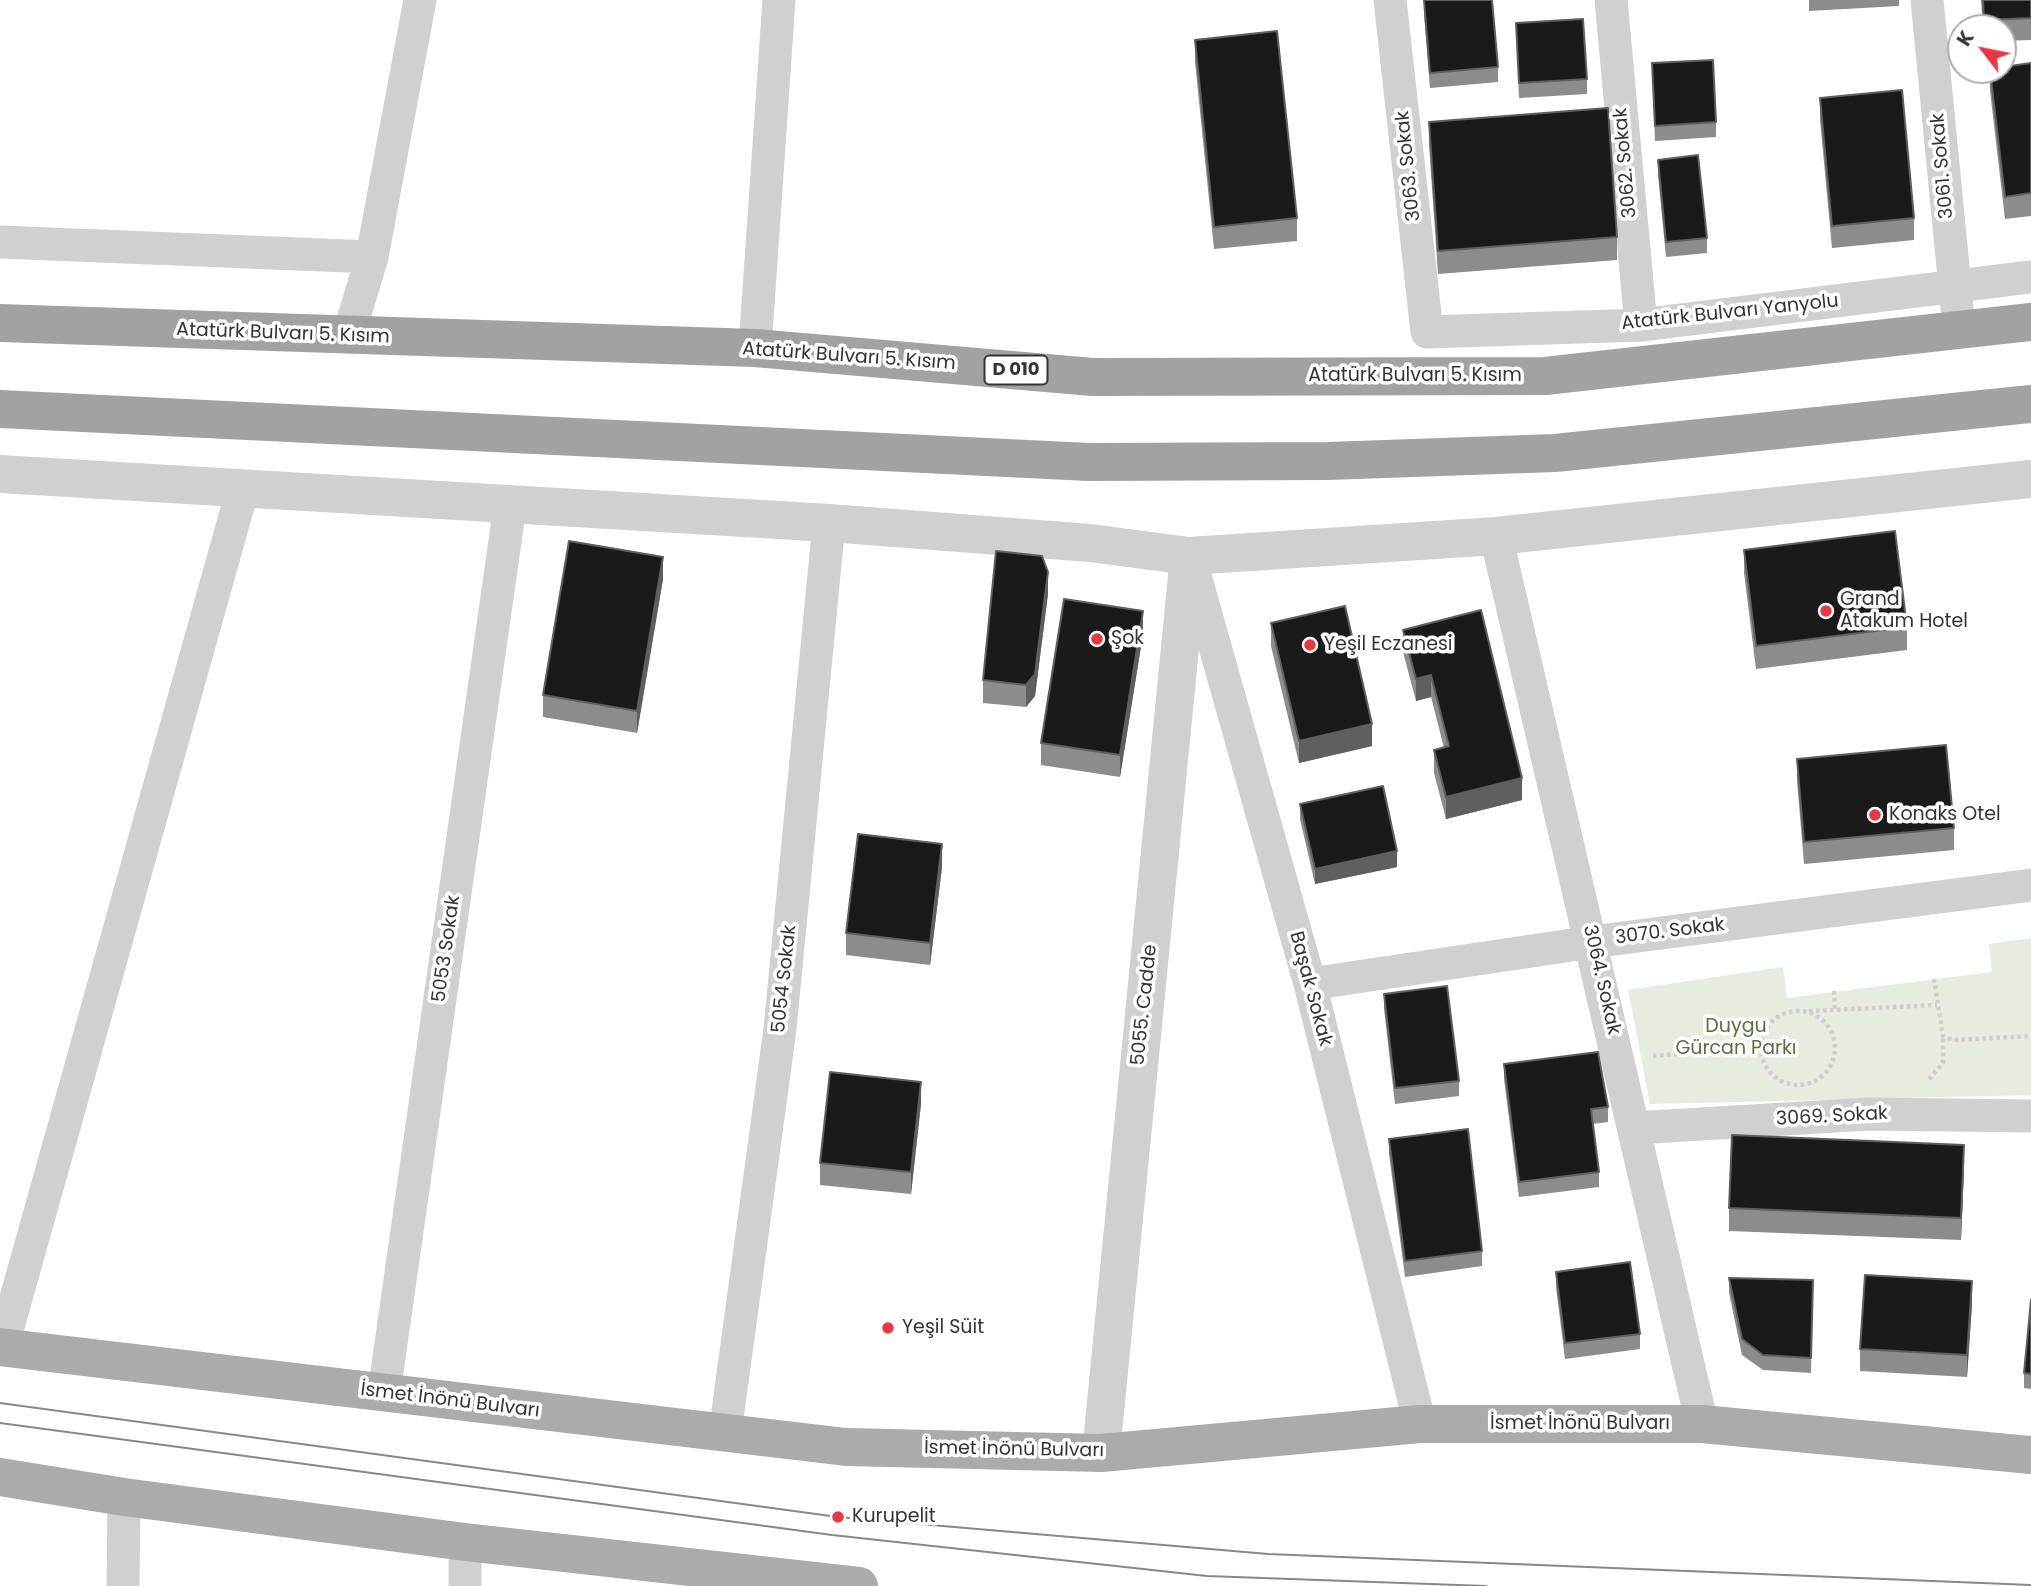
<!DOCTYPE html>
<meta charset="utf-8">
<style>
body{margin:0}
#map{position:relative;width:2031px;height:1586px;overflow:hidden;background:#fff;font-family:Poppins,sans-serif}
canvas{display:block}
.north{position:absolute;left:1947px;top:14px;width:70px;height:70px;box-sizing:border-box;background:#fff;border:2px solid #adadad;border-radius:50%;rotate:302deg;font-size:19px;font-weight:700;line-height:28px;text-align:center;color:#333}
.north::after{content:'';display:block;margin:auto;width:24px;height:32px;background:#e63946;clip-path:polygon(50% 0,100% 100%,50% 72%,0 100%)}
</style>
<div id="map">
<canvas width="2031" height="1586"></canvas>
<div class="north">K</div>
</div>
<script>
const ctx = document.querySelector('canvas').getContext('2d');
ctx.lineJoin = 'round';
function fillPath(path, color) {
  ctx.fillStyle = color;
  ctx.fill(path, 'evenodd');
}
function stroke(path, color, width, dash) {
  ctx.strokeStyle = color;
  ctx.lineWidth = width;
  ctx.lineCap = dash ? 'butt' : 'round';
  ctx.setLineDash(dash || []);
  ctx.stroke(path);
}
function write(font, color, halo, rows, align = 'center') {
  ctx.font = font + ' Poppins,sans-serif';
  ctx.lineWidth = 7;
  ctx.setLineDash([]);
  ctx.textBaseline = 'middle';
  ctx.strokeStyle = halo;
  ctx.fillStyle = color;
  for (const [text, x, y, turn = 0] of rows) {
    ctx.save();
    ctx.translate(x, y);
    ctx.rotate((+turn || 0) * Math.PI / 180);
    ctx.textAlign = isNaN(turn) ? turn : align;
    if (halo) ctx.strokeText(text, 0, 0);
    ctx.fillText(text, 0, 0);
    ctx.restore();
  }
}
const green = new Path2D(`
 M2031,938V1095L1650,1104L1628,990L1783,967L1787,998L1992,972L1989,944Z`);
const path = new Path2D(`
 M1934,979L1943,1036L1953,1040L2031,1036
 M1834,991L1835,1010
 M1809,1011L1937,1005
 M1761 1048a37 37 0 1 1 74 0a37 37 0 1 1-74 0Z
 M1653,1056L1760,1047
 M1929,1079L1943,1063V1036`);
const minor = new Path2D(`
 M1390,0L1427,332L1641,325L2031,277
 M1611,0L1641,325
 M1927,0L1957,308
 M0,242L372,257
 M348,337L372,257L420,0
 M755,348L779,0
 M1496,536L1702,1424
 M1192,565L1310,984L1420,1424
 M1310,984L1592,942L2031,885
 M1634,1128L1869,1114L2031,1116
 M2,1348L243,488
 M384,1393L510,506
 M725,1433L780,1029L829,523
 M123,1586L124,1497
 M465,1586V1542`);
const tertiary = new Path2D(`
 M0,474L829,523L1090,543L1189,556L1496,536L2031,479
 M1101,1453L1189,556`);
const primary = new Path2D(`
 M0,1347L846,1447L1101,1453L1420,1424H1702L2031,1455
 M0,1477L124,1497L465,1542L859,1586`);
const trunk = new Path2D(`
 M0,323L755,348L1093,377L1545,376L2031,322
 M0,409L1089,462L1328,461L1555,453L2031,404`);
const tram = new Path2D(`
 M0,1403L838,1517L1268,1554L2031,1585
 M0,1423L832,1535L1207,1576L1486,1586`);
const wall = new Path2D(`
 M1424,0L1498,67V82L1430,88L1424,15Z
 M1809,0H1899V6L1809,11Z
 M1981,0H2031V40L2003,41V28H1983Z
 M1516,23L1587,79V94L1519,98Z
 M1195,40L1297,218V241L1214,249L1195,62Z
 M1652,63L1716,122V137L1655,141Z
 M2031,63V216L2005,219L1990,91V70Z
 M1820,98L1914,218V240L1832,248L1820,120Z
 M1429,122L1617,237V260L1438,274L1429,145Z
 M1658,160L1707,238V253L1666,257L1658,175Z
 M1744,550L1907,627V650L1756,669L1744,573Z
 M663,579L637,733L543,717V695Z
 M1048,594L1035,696L1026,707L983,703V680Z
 M1271,623L1372,746L1299,763L1271,646Z
 M1403,630L1522,800L1446,819L1434,773V750L1444,748L1431,697L1416,701L1403,652Z
 M1143,634L1120,777L1041,765V743Z
 M1797,759L1954,828V850L1804,864L1797,781Z
 M1300,804L1397,867L1315,884L1300,819Z
 M942,867L930,965L846,955V933Z
 M1384,994L1459,1081V1096L1395,1104L1384,1009Z
 M1504,1064L1608,1107V1122L1593,1124L1599,1172V1187L1519,1197L1504,1079Z
 M921,1104L911,1194L820,1185V1163Z
 M1389,1139L1482,1251V1266L1405,1277L1389,1154Z
 M1964,1167L1961,1240L1729,1231V1208Z
 M1556,1272L1640,1334V1349L1565,1359L1556,1287Z
 M1729,1278L1813,1280L1811,1373L1763,1370L1742,1355L1729,1293Z
 M2031,1300V1389L2024,1388V1373Z
 M1972,1304L1967,1377L1860,1371V1349Z`);
const shadedWall = new Path2D(`
 M663,557V579L637,733V711Z
 M1048,572V594L1035,696L1026,707V685Z
 M1143,611V634L1120,777V755Z
 M1431,675V697L1416,701V679Z
 M1372,724V746L1299,763V741Z
 M1522,778V800L1446,819V797Z
 M942,844V867L930,965V943Z
 M1397,851V867L1315,884V869Z
 M921,1082V1104L911,1194V1172Z
 M1964,1145V1167L1961,1240V1218Z
 M1972,1281V1304L1967,1377V1355Z`);
const building = new Path2D(`
 M1424,0H1492L1498,67L1430,73Z
 M1983,0H2031V18L1984,20Z
 M1583,19L1587,79L1519,83L1516,23Z
 M1277,31L1297,218L1214,227L1195,40Z
 M1713,60L1716,122L1655,126L1652,63Z
 M2031,63V193L2005,197L1990,70H2003V67Z
 M1902,90L1914,218L1832,226L1820,98Z
 M1608,108L1617,237L1438,251L1429,122Z
 M1698,155L1707,238L1666,242L1658,160Z
 M1895,531L1907,627L1756,646L1744,550Z
 M569,541L663,557L637,711L543,695Z
 M996,551L1042,556L1048,572L1035,674L1026,685L983,680Z
 M1064,599L1143,611L1120,755L1041,743Z
 M1345,606L1372,724L1299,741L1271,623Z
 M1481,610L1522,778L1446,797L1434,750L1449,746L1431,675L1416,679L1403,630Z
 M1946,745L1954,828L1804,842L1797,759Z
 M1383,786L1397,851L1315,869L1300,804Z
 M858,834L942,844L930,943L846,933Z
 M1447,986L1459,1081L1395,1088L1384,994Z
 M1598,1052L1608,1107L1591,1109L1599,1172L1519,1182L1504,1064Z
 M830,1072L921,1082L911,1172L820,1163Z
 M1468,1129L1482,1251L1405,1261L1389,1139Z
 M1732,1135L1964,1145L1961,1218L1729,1208Z
 M1630,1262L1640,1334L1565,1343L1556,1272Z
 M1865,1275L1972,1281L1967,1355L1860,1349Z
 M1729,1278L1813,1280L1811,1358L1763,1355L1742,1339Z
 M2031,1300V1374L2024,1373Z`);
const markers = [
 [1826,611,7,"#e63946"],
 [1097,639,7,"#e63946"],
 [1310,645,7,"#e63946"],
 [1875,815,7,"#e63946"],
 [888,1328,7,"#e63946"],
 [838,1517,7,"#e63946"]
];
const shields = [
 [1016,370,63]
];
const shieldNames = [
 ["D 010",1016,370]
];
const streetNames = [
 ["3062. Sokak",1626,163,-95],
 ["3063. Sokak",1409,166,-96],
 ["3061. Sokak",1943,166,-95],
 ["Atatürk Bulvarı Yanyolu",1730,313,-6],
 ["Atatürk Bulvarı 5. Kısım",283,334,2],
 ["Atatürk Bulvarı 5. Kısım",849,357,4],
 ["Atatürk Bulvarı 5. Kısım",1415,376],
 ["3070. Sokak",1670,932,-7],
 ["5053 Sokak",447,949,-82],
 ["5054 Sokak",785,979,-84],
 ["3064. Sokak",1601,980,77],
 ["Başak Sokak",1310,989,75],
 ["5055. Cadde",1145,1005,-84],
 ["3069. Sokak",1832,1117,-3],
 ["İsmet İnönü Bulvarı",450,1401,7],
 ["İsmet İnönü Bulvarı",1580,1424],
 ["İsmet İnönü Bulvarı",1014,1450,1]
];
const poiNames = [
 ["Grand",1840,600],
 ["Atakum Hotel",1840,622],
 ["Şok",1111,639],
 ["Yeşil Eczanesi",1324,645],
 ["Konaks Otel",1889,815],
 ["Yeşil Süit",902,1328],
 ["Kurupelit",852,1517]
];
const parkNames = [
 ["Duygu",1736,1027],
 ["Gürcan Parkı",1736,1049]
];
fillPath(green, '#e6ecdf');
stroke(path, '#cdcdcd', 4.5, [3.5, 3.5]);
stroke(minor, '#d0d0d0', 33);
stroke(tertiary, '#d0d0d0', 38);
stroke(primary, '#ababab', 38);
stroke(trunk, '#a2a2a2', 38);
stroke(tram, '#888', 2);
fillPath(wall, '#8c8c8c');
fillPath(shadedWall, '#5f5f5f');
fillPath(building, '#1a1a1a');
stroke(building, '#5f5f5f', 2);
for (const [x, y, r, color] of markers) {
  const dot = new Path2D();
  dot.arc(x, y, r, 0, 2 * Math.PI);
  ctx.fillStyle = color;
  ctx.fill(dot);
  stroke(dot, '#fff', 2.5);
}
for (const [x, y, w] of shields) {
  const box = new Path2D();
  box.roundRect(x - w / 2, y - 14.5, w, 29, 5);
  ctx.fillStyle = '#fff';
  ctx.fill(box);
  stroke(box, '#333', 2);
}
write('bold 18px', '#333', null, shieldNames);
write('19px', '#333', '#fff', streetNames);
write('19px', '#333', '#fff', poiNames, 'left');
write('19px', '#56703f', '#fff', parkNames);
</script>
